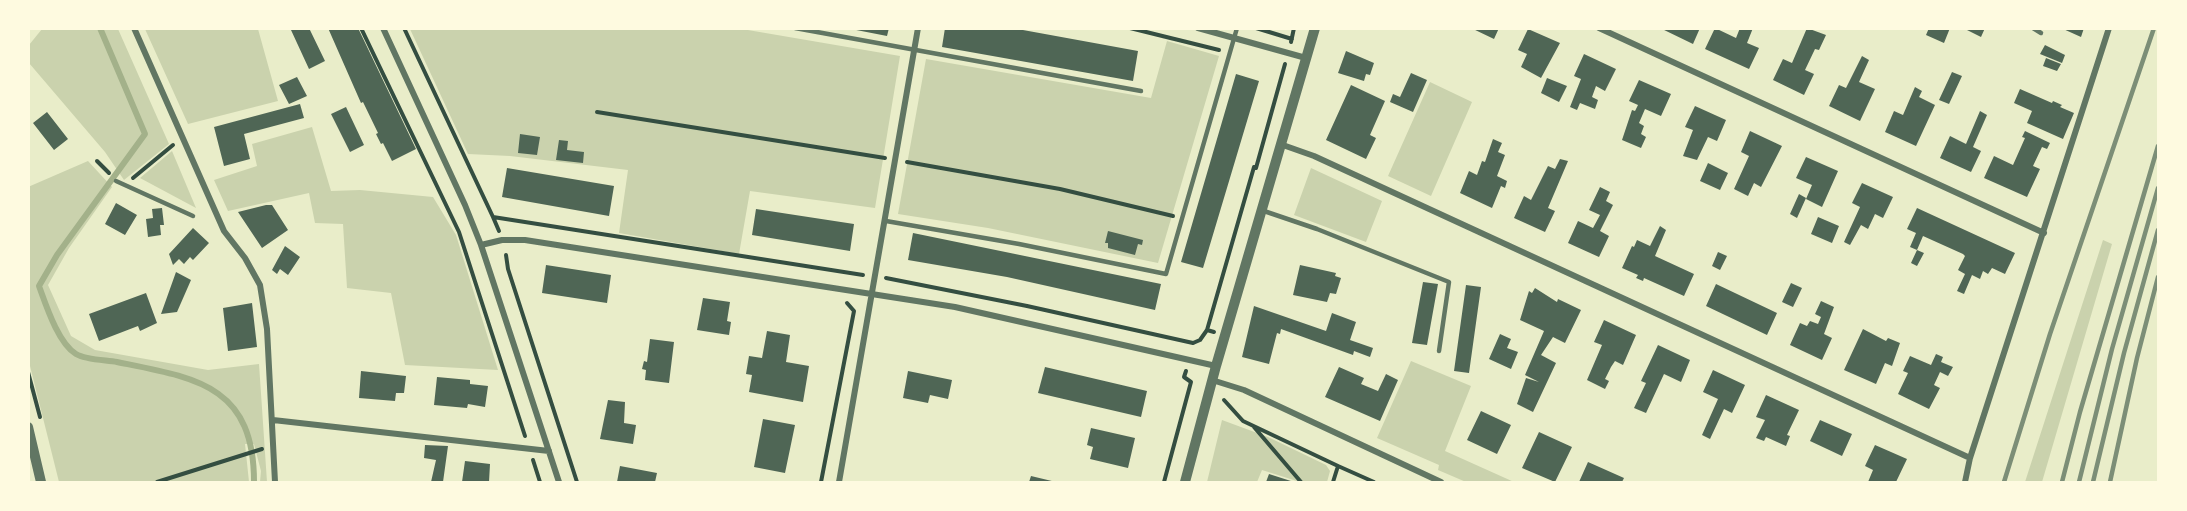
<!DOCTYPE html>
<style>
body{margin:0}
#map{position:relative;width:2187px;height:511px;overflow:hidden;background:#e9edc9;font-family:Barlow,sans-serif}
canvas{display:block}
.frame{position:absolute;inset:0;border:30px solid #fefae0;pointer-events:none}
</style>
<div id="map">
<canvas width="2187" height="511"></canvas>
<div class="frame"></div>
</div>
<script>
const ctx = document.querySelector('canvas').getContext('2d');
ctx.lineJoin = 'round';
function fillPath(path, color) {
  ctx.fillStyle = color;
  ctx.fill(path, 'evenodd');
}
function stroke(path, color, width, dash) {
  ctx.strokeStyle = color;
  ctx.lineWidth = width;
  ctx.lineCap = dash ? 'butt' : 'round';
  ctx.setLineDash(dash || []);
  ctx.stroke(path);
}
const green = new Path2D(`
 M42,29H118L169,144L124,180L105,152L29,63V45Z
 M145,29H258L278,101L188,124Z
 M410,29H742L900,56L875,208L750,191L739,254L619,233L628,170L510,156L468,154Z
 M1167,41L1219,56L1158,263L988,228L898,214L926,59L1151,98Z
 M1430,82L1472,102L1431,196L1388,176Z
 M312,127L331,191L360,190L433,197L456,235L498,370L405,365L391,293L347,288L343,224L315,223L309,193L228,211L214,180L257,166L252,144Z
 M172,151L196,208L140,178Z
 M88,161L112,187L69,248L48,285L71,336L95,350L208,370L259,364L267,482H260L261,471L254,444H245L249,482H59L29,362L28,187Z
 M1311,168L1382,201L1366,242L1294,215Z
 M2103,240L2112,244L2042,482H2025Z
 M1411,361L1471,386L1445,451L1514,482H1466L1438,470L1439,465L1377,438Z
 M1222,420L1268,437L1326,465L1330,471L1327,482H1300L1262,470L1257,482H1207Z`);
const stream = new Path2D(`
 M100,28L145,134L57,255L39,286C46,305 58,343 76,354C86,360 106,360 117,362C196,378 254,385 254,482`);
const building = new Path2D(`
 M294,28H309L325,61L309,69L291,30Z
 M328,28H358L416,149L392,161L383,143L381,144L376,134L378,133L363,102L361,103Z
 M846,28H889L887,36Z
 M945,28H1012L1138,51L1133,81L942,47Z
 M1471,28H1499L1494,39Z
 M1660,28H1700L1693,44Z
 M1715,28L1736,38L1740,28H1753L1747,43L1759,48L1749,69L1705,49Z
 M1807,28L1826,35L1819,50L1815,49L1805,70L1814,74L1804,95L1773,80L1783,59L1792,63Z
 M1929,28H1950L1944,43L1926,35Z
 M1963,28H1985L1981,37Z
 M2061,28H2084L2081,37Z
 M1528,29L1560,43L1541,78L1521,67L1527,54L1518,50Z
 M2045,45L2065,55L2062,63L2040,54Z
 M1346,51L1374,63L1370,75L1366,74L1364,81L1338,73Z
 M1584,54L1616,69L1605,91L1596,86L1592,97L1598,100L1595,109L1580,103L1577,110L1570,107L1581,79L1574,76Z
 M1862,56L1869,60L1859,82L1875,89L1860,121L1829,106L1839,85L1846,88Z
 M2046,58L2061,64L2057,71L2043,66Z
 M1952,72L1962,76L1949,104L1939,100Z
 M1411,73L1427,80L1413,112L1390,102L1393,94L1400,97Z
 M1236,74L1259,81L1203,268L1181,262Z
 M297,77L307,96L289,104L279,85Z
 M1547,78L1567,86L1559,102L1541,93Z
 M1639,80L1671,94L1661,116L1645,109L1639,123L1644,126L1641,134L1646,137L1641,148L1622,140L1632,110L1635,111L1638,105L1629,101Z
 M1351,85L1385,101L1370,135L1376,138L1366,159L1326,140Z
 M1915,87L1922,91L1919,97L1935,105L1916,146L1885,132L1894,111L1903,115Z
 M2020,89L2052,103L2053,101L2062,105L2060,107L2074,113L2063,139L2027,123L2032,111L2014,103Z
 M300,104L304,118L244,134L250,159L224,166L214,127Z
 M1695,106L1726,120L1717,141L1708,137L1697,160L1683,156L1693,130L1685,127Z
 M346,107L364,145L350,152L331,114Z
 M1980,111L1987,115L1973,147L1981,151L1971,172L1940,158L1950,136L1966,144Z
 M47,112L68,139L54,150L33,123Z
 M1750,131L1782,146L1761,187L1754,183L1748,196L1734,189L1749,156L1741,152Z
 M2025,131L2050,143L2047,149L2042,147L2033,166L2040,169L2027,197L1984,178L1994,156L2013,165L2025,138L2022,137Z
 M520,134L540,137L537,155L518,153Z
 M1493,139L1502,143L1498,152L1505,155L1497,176L1507,181L1505,188L1501,186L1492,208L1460,193L1469,171L1477,175L1482,161L1485,162Z
 M559,140L568,141L567,150L584,152L583,163L556,160Z
 M1806,157L1838,171L1822,207L1806,199L1812,185L1796,178Z
 M1560,159L1568,161L1548,208L1555,211L1545,232L1514,218L1524,196L1531,200L1548,166L1555,169Z
 M1708,163L1728,173L1720,190L1700,181Z
 M507,168L614,186L609,216L502,197Z
 M1862,183L1893,197L1883,218L1875,214L1868,229L1861,225L1850,245L1844,242L1860,207L1852,203Z
 M1600,187L1610,192L1606,201L1613,205L1600,231L1609,236L1599,257L1568,243L1578,221L1593,228L1600,215L1589,210Z
 M1799,194L1806,198L1797,218L1790,214Z
 M116,203L137,215L125,235L105,224Z
 M266,205H272L288,230L262,248L238,212Z
 M162,208L164,225H160L161,235L148,237L146,219L153,218L152,209Z
 M1917,208L2015,253L2005,274L1992,268L1988,274L1983,271L1980,279L1972,275L1964,294L1957,291L1965,274L1958,270L1965,256L1963,254L1923,236L1917,250L1910,247L1916,233L1907,229Z
 M756,209L854,224L850,251L752,235Z
 M1818,217L1839,226L1832,243L1811,234Z
 M1660,226L1666,230L1655,256L1694,274L1684,296L1644,278L1643,281L1636,278L1638,275L1622,268L1632,246L1634,247L1637,240L1650,246Z
 M193,228L209,243L193,260L190,257L184,264L179,259L173,265L169,254Z
 M1108,231L1143,240L1142,245L1138,244L1135,255L1108,248V243H1105Z
 M913,233L1161,284L1155,310L1007,277L908,260Z
 M285,246L300,257L288,275L280,269L277,274L272,270Z
 M1917,250L1924,253L1917,266L1911,263Z
 M1718,252L1727,256L1720,270L1712,266Z
 M546,265L611,275L607,303L542,293Z
 M1300,265L1336,273L1335,276L1341,278L1336,294L1330,293L1327,302L1293,295Z
 M176,272L191,280L177,312L161,314Z
 M1423,282L1438,284L1427,345L1412,343Z
 M1791,283L1802,288L1793,307L1782,302Z
 M1716,284L1777,313L1767,335L1706,306Z
 M1466,285L1481,287L1469,373L1454,371Z
 M1535,288L1557,302L1558,299L1581,310L1565,343L1553,337L1541,355L1556,363L1533,412L1517,404L1526,378L1539,382L1525,375L1544,331L1520,320L1529,291L1532,293Z
 M146,293L157,323L140,331L138,326L99,341L89,314Z
 M703,298L730,302L727,321L731,322L729,335L697,330Z
 M1821,301L1834,307L1824,334L1832,338L1822,360L1790,345L1800,323L1807,326L1810,321L1818,324L1821,317L1815,314Z
 M252,303L257,347L228,351L223,308Z
 M1254,306L1326,331L1332,313L1356,322L1350,340L1373,348L1370,357L1354,351L1353,355L1281,329L1280,334L1277,333L1269,364L1242,357Z
 M1604,320L1636,335L1623,365L1615,361L1611,367L1605,379L1609,381L1605,389L1587,380L1602,345L1594,342Z
 M1863,329L1886,341L1888,338L1900,343L1892,366L1885,363L1876,384L1844,370Z
 M767,331L790,335L786,362L809,366L803,402L749,392L752,375L746,374L749,356L762,358Z
 M1500,334L1511,339L1507,348L1518,352L1511,369L1489,359Z
 M650,339L674,342L669,383L645,380L646,370L642,369L644,361L647,362Z
 M1658,345L1690,360L1681,382L1664,374L1646,413L1634,408L1646,383L1641,381Z
 M1936,354L1943,357L1941,362L1953,367L1948,376L1940,372L1934,385L1940,388L1929,409L1898,394L1908,373L1903,371L1910,356L1931,365Z
 M1045,367L1147,391L1141,417L1038,393Z
 M1339,367L1364,378L1361,384L1378,391L1386,374L1398,380L1380,421L1325,397Z
 M1713,370L1745,385L1732,413L1724,409L1710,439L1702,435L1718,399L1703,392Z
 M361,371L406,376L404,393H396L395,401L359,398Z
 M908,371L952,380L948,399L930,395L928,403L903,398Z
 M437,377L470,380V384L488,386L485,407L468,404L467,408L434,405Z
 M1766,395L1799,410L1787,435L1790,436L1786,446L1766,437L1764,441L1756,438L1765,420L1756,417Z
 M608,400L625,402L624,423L636,425L633,444L600,439Z
 M1481,411L1511,425L1497,454L1467,440Z
 M763,419L795,425L785,473L754,467Z
 M1820,420L1852,434L1842,456L1810,441Z
 M1091,428L1135,438L1128,468L1090,459L1093,447L1087,445Z
 M1539,432L1572,447L1555,482L1522,468Z
 M425,445L448,446L443,482H431L436,460L424,458Z
 M1875,445L1907,459L1896,482H1868L1873,470L1865,466Z
 M465,461L490,464L489,482H462Z
 M1588,462L1624,478L1622,482H1579Z
 M620,466L657,473L655,482H617Z
 M1269,474L1294,482H1266Z
 M1031,476L1056,482H1029Z`);
const path = new Path2D(`
 M361,28L459,232L525,436
 M404,28L493,217L863,275
 M1130,28L1219,50
 M1256,28L1292,39
 M1291,42L1294,28
 M597,112L885,158
 M97,161L109,173
 M907,162L1060,189L1173,216
 M1256,168L1285,64
 M133,178L173,145
 M493,217L499,231
 M506,255L508,269L577,482
 M886,278L1027,306L1193,343
 M1214,332L1207,330L1254,167
 M1193,343L1200,340L1207,330
 M28,372L40,417
 M1224,400L1243,421L1338,466L1333,482
 M1254,427L1301,482
 M533,460L540,482
 M1338,466L1374,482
 M157,482L262,449
 M821,482L854,311L847,303
 M1164,482L1191,382L1184,377L1186,371`);
const service = new Path2D(`
 M795,28L1141,91
 M2033,28L2041,33
 M116,181L193,216
 M1261,210L1317,229L1449,282L1439,351
 M886,221L1019,244L1166,274L1237,28`);
const minor = new Path2D(`
 M134,28L224,231L245,258L260,285L267,329L275,482
 M383,28L465,205L481,245L559,482
 M1198,28L1306,58
 M1599,28L2044,233
 M1280,144L1314,156L1970,458
 M481,245L502,240H525L955,307L1216,366
 M1212,380L1244,390L1441,482
 M273,420L549,451
 M839,482L918,28
 M1965,482L1970,458L2109,28`);
const tertiary = new Path2D(`
 M28,427L41,482
 M1185,482L1216,366L1315,28`);
const rail = new Path2D(`
 M2004,482L2050,334L2154,28
 M2062,482L2080,412L2158,146
 M2079,482L2112,349L2158,188
 M2093,482L2124,353L2158,230
 M2110,482L2137,358L2158,277`);
fillPath(green, '#cad2ad');
stroke(stream, '#a3b18a', 6);
fillPath(building, '#4f6655');
stroke(path, '#344e41', 4);
stroke(service, '#617663', 4.5);
stroke(minor, '#617663', 6);
stroke(tertiary, '#617663', 10);
stroke(rail, '#7c8e77', 4.5);
</script>
